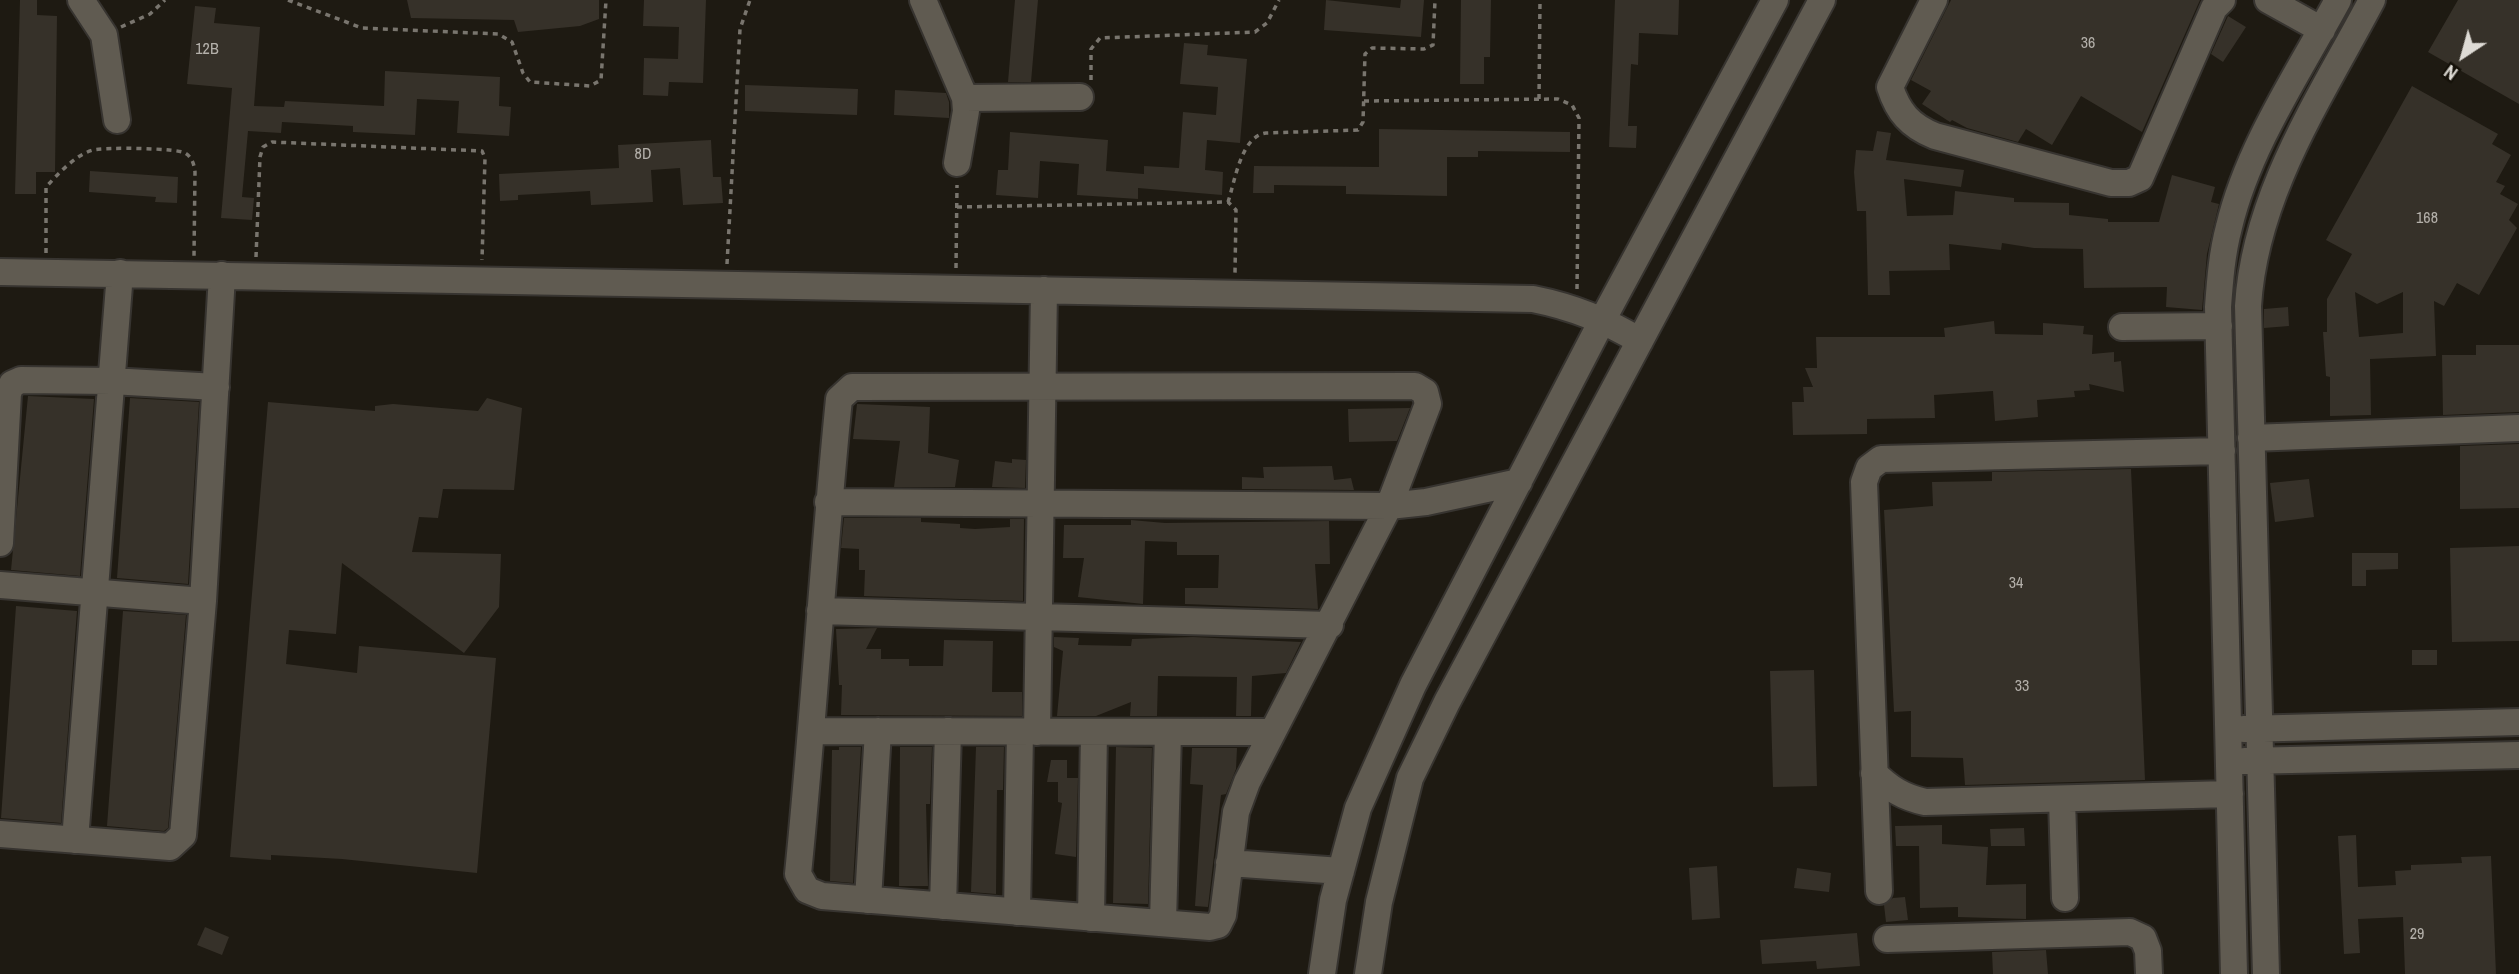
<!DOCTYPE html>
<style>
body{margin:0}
#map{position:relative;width:2519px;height:974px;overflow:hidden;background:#1e1a12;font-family:"Archivo Narrow",sans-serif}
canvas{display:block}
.north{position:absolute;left:2428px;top:21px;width:70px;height:70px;-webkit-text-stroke:5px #151109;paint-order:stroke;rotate:216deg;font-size:19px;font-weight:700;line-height:28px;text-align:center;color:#dedbd5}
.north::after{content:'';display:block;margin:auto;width:24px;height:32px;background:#dedbd5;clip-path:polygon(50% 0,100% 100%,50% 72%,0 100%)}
</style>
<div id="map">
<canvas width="2519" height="974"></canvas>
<div class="north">N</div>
</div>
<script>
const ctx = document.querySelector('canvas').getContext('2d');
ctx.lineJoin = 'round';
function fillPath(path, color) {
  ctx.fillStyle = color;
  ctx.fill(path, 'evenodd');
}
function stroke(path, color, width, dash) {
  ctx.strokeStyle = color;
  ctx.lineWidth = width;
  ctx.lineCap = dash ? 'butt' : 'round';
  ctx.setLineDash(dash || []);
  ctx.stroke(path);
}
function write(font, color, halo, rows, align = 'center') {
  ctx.font = font + ' "Archivo Narrow",sans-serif';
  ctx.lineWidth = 5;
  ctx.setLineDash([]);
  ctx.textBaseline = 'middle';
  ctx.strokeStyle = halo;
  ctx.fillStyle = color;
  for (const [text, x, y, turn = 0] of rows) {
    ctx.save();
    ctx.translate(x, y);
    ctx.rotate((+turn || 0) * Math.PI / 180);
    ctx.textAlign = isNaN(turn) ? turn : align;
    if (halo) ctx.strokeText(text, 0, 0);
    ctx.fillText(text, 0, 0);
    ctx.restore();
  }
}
const building = new Path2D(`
 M20,0H37V15L57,16L55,172H36V194H15Z
 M407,0H599V19L580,26L518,32L514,20L411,18Z
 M644,0H706L703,83L669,82L668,96L643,95L644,58L678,59L679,27L643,26Z
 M1015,0H1038L1031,82H1008Z
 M1326,0L1400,8L1401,0H1424L1421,37L1324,30Z
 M1461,0H1491L1490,57H1484V84H1460Z
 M1615,0H1679L1678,35L1639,33L1638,65L1631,64L1628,126H1637L1636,148L1609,147Z
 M1951,0H2200L2142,132L2081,96L2052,145L2026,129L2018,142L1967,128L1952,120L1950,122L1922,104L1931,91L1911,80Z
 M2458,0H2519V104L2428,52Z
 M195,6L216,8L214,23L260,27L254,106L284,107L285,101L384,106L385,71L500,77L499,106L511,107L509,136L457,133L459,101L417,99L415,135L353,132V126L282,122L281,133L248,131L242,197L254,198L252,220L221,218L232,88L187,84Z
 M2228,16L2246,27L2223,62L2211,54Z
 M1184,43L1208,45L1207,55L1247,59L1240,143L1207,140L1205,170L1223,172L1222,195L1138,188V199L1077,195L1079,164L1040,161L1038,198L996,195L998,170H1008L1010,132L1108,140L1106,171L1144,174V166L1179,168L1183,112L1216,115L1218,87L1180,84Z
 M745,85L858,89L857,115L745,111Z
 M2412,86L2498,134L2492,144L2511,155L2496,182L2505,186L2500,194L2518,204L2509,220L2517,228L2479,295L2457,283L2444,306L2434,301L2436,356L2370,359L2371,415L2330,416V377L2326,376L2323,332H2327V299L2352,254L2326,240ZM2355,292L2377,304L2403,292V333L2359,337Z
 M895,90L946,93L949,102V118L894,115Z
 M1379,129L1570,132V152L1478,151V157H1447V196L1346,194V186L1274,185V193H1253L1254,166L1379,167Z
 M1877,131L1891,133L1886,160L1964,170L1961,187L1904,179L1907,216L1953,215L1955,191L2014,198V202L2069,203V215L2108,219V222H2159L2172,175L2215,187L2211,202L2219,204L2207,254L2202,310L2166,307L2167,287L2084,288L2083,249L2034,248L2002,243L2001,250L1949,244L1950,270L1889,271L1890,295H1868L1866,211H1857L1854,172L1856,150L1873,151Z
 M711,140L713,177H721L723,203L683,205L680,168L651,170L653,202L591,205L590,191L518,195V200L500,201L499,174L619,168L618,145Z
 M90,171L178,177L177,203L155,202L156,197L89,192Z
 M2288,307L2289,326L2264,328V309Z
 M1994,321L1995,334L2043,335V323L2084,326L2083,334L2093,335L2092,354L2114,352V362L2121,361L2124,392L2089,384L2090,390L2074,391L2075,397L2037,400L2038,417L1995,421L1993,391L1934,395L1935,418L1867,419V434L1793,435L1792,402H1804L1803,387H1813L1805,368H1817L1816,337H1945L1944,328Z
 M2476,345H2519V412L2443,415L2442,355H2476Z
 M28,396L94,399L80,576L11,570Z
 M130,398L199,402L188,584L117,578Z
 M487,398L522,408L514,490L443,489L438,518L419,517L412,552L501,554L499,607L464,653L342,563L336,634L289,630L286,664L357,673L359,646L496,658L477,873L342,859L271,855V860L230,857L268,402L375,411V406L393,404L478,411Z
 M857,404L930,407L928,453L959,460L955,487H894L900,441L853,439Z
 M1410,408L1397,441L1349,442L1348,409Z
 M2519,444V508L2460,509V446Z
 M1012,459L1026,460L1025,488L992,487L995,461L1012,463Z
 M1332,466L1334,480L1351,478L1354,490L1242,489V477L1264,478L1263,467Z
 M2131,469L2145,780L1965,785L1963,758L1911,757V711L1894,712L1884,510L1933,506L1932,482L1992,481V472Z
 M2309,479L2314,517L2275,522L2270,483Z
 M844,518H921V522L960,524V528L975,529L1010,527V519H1024L1023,601L864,596L865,570H859V549L841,548Z
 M1131,520L1165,523L1329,521L1330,564H1315L1318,609L1185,604V588H1218L1219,555H1177V542L1145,541L1143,604L1078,597L1084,558H1063L1064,525H1131Z
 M2519,546V641L2452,642L2450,548Z
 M2352,553H2398V569L2366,570V586H2352Z
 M16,606L77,611L61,823L1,818Z
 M123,611L186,615L168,828L164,831L107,826Z
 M877,628L866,649H881V659H909V666H943L944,640L993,641L992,692H1022V716L841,715L842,685H839L836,629Z
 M1054,637L1079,638L1078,645L1131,646L1132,639L1193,637L1301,642L1286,673L1252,676L1251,716H1236L1237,677L1158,676L1157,716H1130L1131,702L1096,716H1057L1063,651L1054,647Z
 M2412,650H2437V665H2412Z
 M1814,670L1817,786L1773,787L1770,671Z
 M839,747H861L853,883L830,881L832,750H839Z
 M900,747H932L930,804H926L928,886H899Z
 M976,747H1004L1003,790H997L996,894L971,892Z
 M1116,747L1152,748L1148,904L1113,903Z
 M1192,748H1237L1236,769L1226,794L1221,795L1208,907L1195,906L1203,785L1190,784Z
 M1051,760H1067V778H1078L1076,857L1055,854L1062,803L1058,802V782H1047Z
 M1942,825V844L1988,847L1986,885L2026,884V919L1958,917V907L1920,908L1919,846H1896L1895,826Z
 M2024,828L2025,846H1991L1990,829Z
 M2356,835L2358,887L2396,885L2395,871L2411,870V865L2462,863L2461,857L2491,856L2496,974H2405L2403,917L2358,919L2360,953L2344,954L2338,836Z
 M1717,866L1720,918L1692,920L1689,868Z
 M1797,868L1831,873L1829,892L1794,888Z
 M1905,897L1908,920L1886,922L1884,905L1893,898Z
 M205,927L229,937L222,955L197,945Z
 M1857,933L1860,966L1817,969L1816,961L1762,964L1760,940Z
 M2046,950L2048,974H1993L1992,952Z`);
const path = new Path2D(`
 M288,0L362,28L498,34L512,42L523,73L530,82L590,86L601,80L606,0
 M121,27L150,14L165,0
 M1091,80V49L1100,38L1255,32L1267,23L1279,0
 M1539,99L1540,0
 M1364,101L1558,99L1572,105L1579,118L1577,290
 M1228,202C1235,181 1241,136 1266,133L1358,130L1363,122L1365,54L1372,48L1424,49L1433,45L1435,0
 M957,207L1228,202L1236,210L1235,273
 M46,253V187C58,174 75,155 93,150C104,147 177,148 185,153C192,157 194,164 195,172L194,256
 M256,257L260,157L263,147L272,142L482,151L485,158L482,260
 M727,264L740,29L750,0
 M956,268L957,185`);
const minor = new Path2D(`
 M81,0L104,35L117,120
 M923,0L965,98L966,111L957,163
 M1934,0L1890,87C1898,112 1910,126 1935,136L2111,183H2129L2140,178L2214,8L2222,0
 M2268,0L2322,30
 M965,98L1080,97
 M0,272L1533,299C1573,307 1605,320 1640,341
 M2122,327L2219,326
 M1415,386L1425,392L1428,404L1389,506L1247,782L1236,812L1223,915L1218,925L1210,927L822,896L807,890L798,874C814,716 823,557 839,399L852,387Z
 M2251,438L2519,428
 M828,502L1389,506L1426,502L1519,482
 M0,543L8,393L12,384L21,380L111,381L216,387
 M0,585L203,601
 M820,611L1330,625
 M2244,729L2519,722
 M812,731L1272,732
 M1037,732L1044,290
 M2245,761L2519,755
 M1874,773C1890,789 1903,797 1925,802L2230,794
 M2062,799L2065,898
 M0,834L170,847L183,835L203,601L222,275
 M75,840L120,273
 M1229,863L1341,871
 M1879,891L1864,482L1869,468L1881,459L2222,451
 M868,900L878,731
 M943,906L948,731
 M1017,912L1020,732
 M1091,918L1094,732
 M1163,923L1168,732
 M1887,939L2130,932L2143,938L2148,951L2149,974
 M1322,974L1333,900L1358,808L1413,685L1603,319L1775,0
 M1368,974L1379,902L1410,778L1447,702L1822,0
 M2234,974L2218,307C2220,280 2222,253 2229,227C2248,147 2299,72 2338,0
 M2266,974L2248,306C2255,193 2321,97 2372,0`);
const numberNames = [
 ["36",2088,44],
 ["12B",207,50],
 ["8D",643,155],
 ["168",2427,219],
 ["34",2016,584],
 ["33",2022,687],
 ["29",2417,935]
];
fillPath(building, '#363129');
stroke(minor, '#373430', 30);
stroke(path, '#79756e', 3.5, [5, 5]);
stroke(minor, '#605b51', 26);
write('16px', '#b4b0aa', null, numberNames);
</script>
